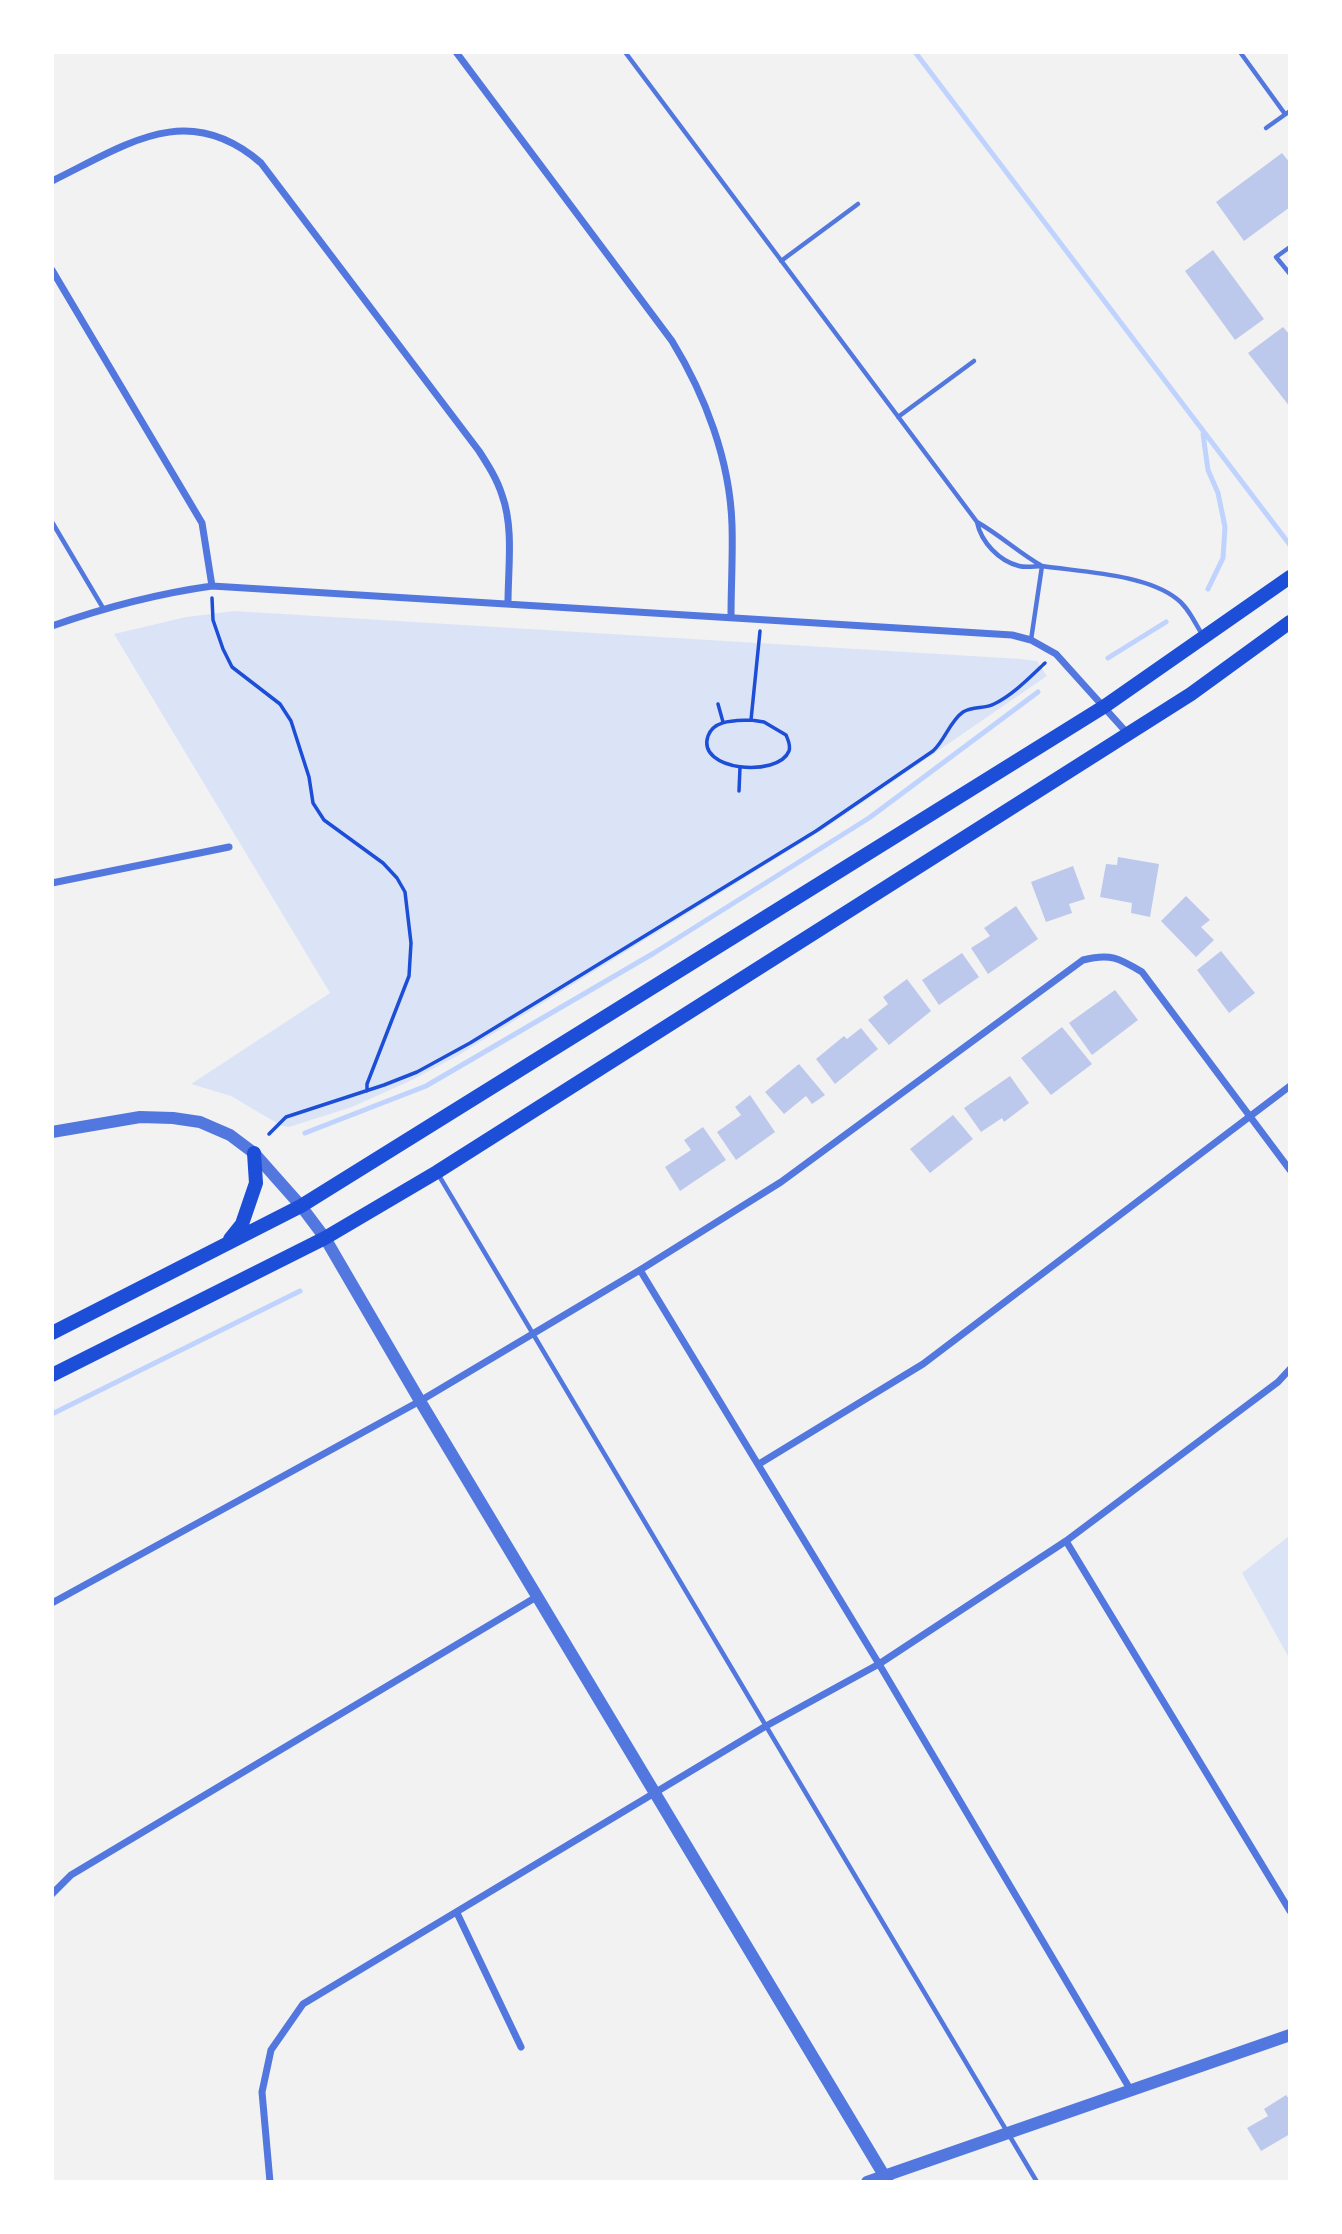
<!DOCTYPE html>
<style>
body{margin:0}
#map{position:relative;width:1342px;height:2234px;overflow:hidden;background:#f2f2f2;font-family:"Archivo Narrow",sans-serif}
canvas{display:block}
.frame{position:absolute;inset:0;border:54px solid #fff;pointer-events:none}
</style>
<div id="map">
<canvas width="1342" height="2234"></canvas>
<div class="frame"></div>
</div>
<script>
const ctx = document.querySelector('canvas').getContext('2d');
ctx.lineJoin = 'round';
function fillPath(path, color) {
  ctx.fillStyle = color;
  ctx.fill(path, 'evenodd');
}
function stroke(path, color, width, dash) {
  ctx.strokeStyle = color;
  ctx.lineWidth = width;
  ctx.lineCap = dash ? 'butt' : 'round';
  ctx.setLineDash(dash || []);
  ctx.stroke(path);
}
const green = new Path2D(`
 M234,611L1021,659L1037,661L1047,676L824,829L459,1055L412,1080L352,1107L289,1127L282,1126L231,1096L191,1084L330,993L114,634L186,617Z
 M1289,1536V1658L1242,1573Z`);
const stream = new Path2D(`
 M915,52L1290,545
 M1203,434L1208,470L1218,493L1225,527L1223,558L1208,589
 M1108,658L1166,622
 M305,1133L426,1086L654,953L869,818L1038,692
 M52,1414L300,1291`);
const building = new Path2D(`
 M1282,153L1290,163V207L1244,241L1216,202Z
 M1213,250L1264,319L1235,340L1185,271Z
 M1283,327L1290,335V407L1248,353Z
 M1118,857L1159,864L1150,917L1131,913L1132,903L1100,897L1106,864L1117,865Z
 M1073,866L1085,899L1069,904L1072,913L1046,922L1031,882Z
 M1186,896L1210,920L1201,927L1214,940L1196,957L1161,921Z
 M1016,906L1038,939L988,974L971,948L990,936L984,928Z
 M1221,951L1255,993L1229,1013L1197,970Z
 M962,953L979,977L939,1005L922,980Z
 M907,979L931,1011L889,1045L868,1020L888,1004L883,997Z
 M1115,990L1138,1020L1092,1055L1069,1023Z
 M1062,1027L1092,1064L1051,1095L1021,1058Z
 M861,1028L878,1049L835,1084L816,1059L844,1036L847,1039Z
 M799,1064L825,1095L812,1104L806,1096L784,1114L765,1092Z
 M1010,1076L1029,1103L1004,1122L1002,1118L981,1132L964,1108Z
 M750,1095L775,1132L736,1160L717,1132L741,1115L735,1107Z
 M953,1115L973,1139L930,1173L910,1149Z
 M703,1127L726,1160L680,1191L665,1167L691,1150L684,1140Z
 M1286,2095L1290,2100V2134L1261,2151L1247,2128L1268,2116L1264,2109Z`);
const path = new Path2D(`
 M212,598L213,620L223,649L232,667L280,704L291,721L309,777L313,803L324,820L383,863L397,878L405,892L411,943L409,976L367,1084V1091
 M718,704L723,722
 M751,720L764,722L786,735C788,740 791,745 789,751C778,778 696,771 708,736C714,719 736,721 751,720Z
 M751,720L760,631
 M739,791L740,767
 M269,1134L286,1117L384,1085L417,1072L470,1043L816,831L933,751C945,740 950,721 963,712C973,706 985,709 994,704C1013,695 1030,677 1045,663`);
const service = new Path2D(`
 M625,52L977,522
 M1240,52L1285,114
 M1266,128L1290,111
 M1290,247L1276,257L1290,274
 M781,261L858,204
 M898,417L974,361
 M52,522L103,608
 M977,522C1000,535 1019,553 1042,566C1035,566 1026,568 1019,566C999,561 981,542 977,522Z
 M1031,640L1042,566C1082,572 1146,574 1177,599C1188,607 1195,623 1202,634
 M438,1174L1037,2182`);
const minor = new Path2D(`
 M456,52L672,341C705,395 730,460 732,525C733,555 731,586 731,617
 M52,181C126,145 187,99 261,163L479,451C488,465 497,479 502,495C514,528 508,568 508,603
 M52,270L202,523L212,586
 M52,626C106,607 155,594 212,586L1012,635L1031,640L1056,654L1128,734
 M52,883L229,847
 M640,1270L879,1664L1130,2089
 M759,1464L923,1364L1290,1086
 M1066,1541L1290,1911
 M52,1603L420,1401L640,1270L781,1182L1083,960C1110,953 1119,958 1142,972L1290,1170
 M52,1894L71,1875L538,1596
 M457,1913L521,2047
 M270,2182L262,2092L271,2050L303,2004L766,1726L879,1664L1066,1541L1278,1382L1290,1369`);
const tertiary = new Path2D(`
 M52,1132L140,1117L173,1118L200,1122L230,1135L254,1153L301,1206L325,1238L420,1401L888,2182
 M867,2182L1290,2035`);
const secondary = new Path2D(`
 M230,1239L242,1224L256,1183L254,1153
 M52,1333L301,1206L1105,706L1290,577
 M52,1375L325,1238L437,1172L1191,694L1290,622`);
fillPath(green, '#dbe4f7');
stroke(stream, '#bfd3fe', 5);
fillPath(building, '#bdc9ec');
stroke(path, '#1d4ed8', 3.5);
stroke(service, '#5277de', 4.5);
stroke(minor, '#5277de', 7);
stroke(tertiary, '#5277de', 12);
stroke(secondary, '#1d4ed8', 14);
</script>
